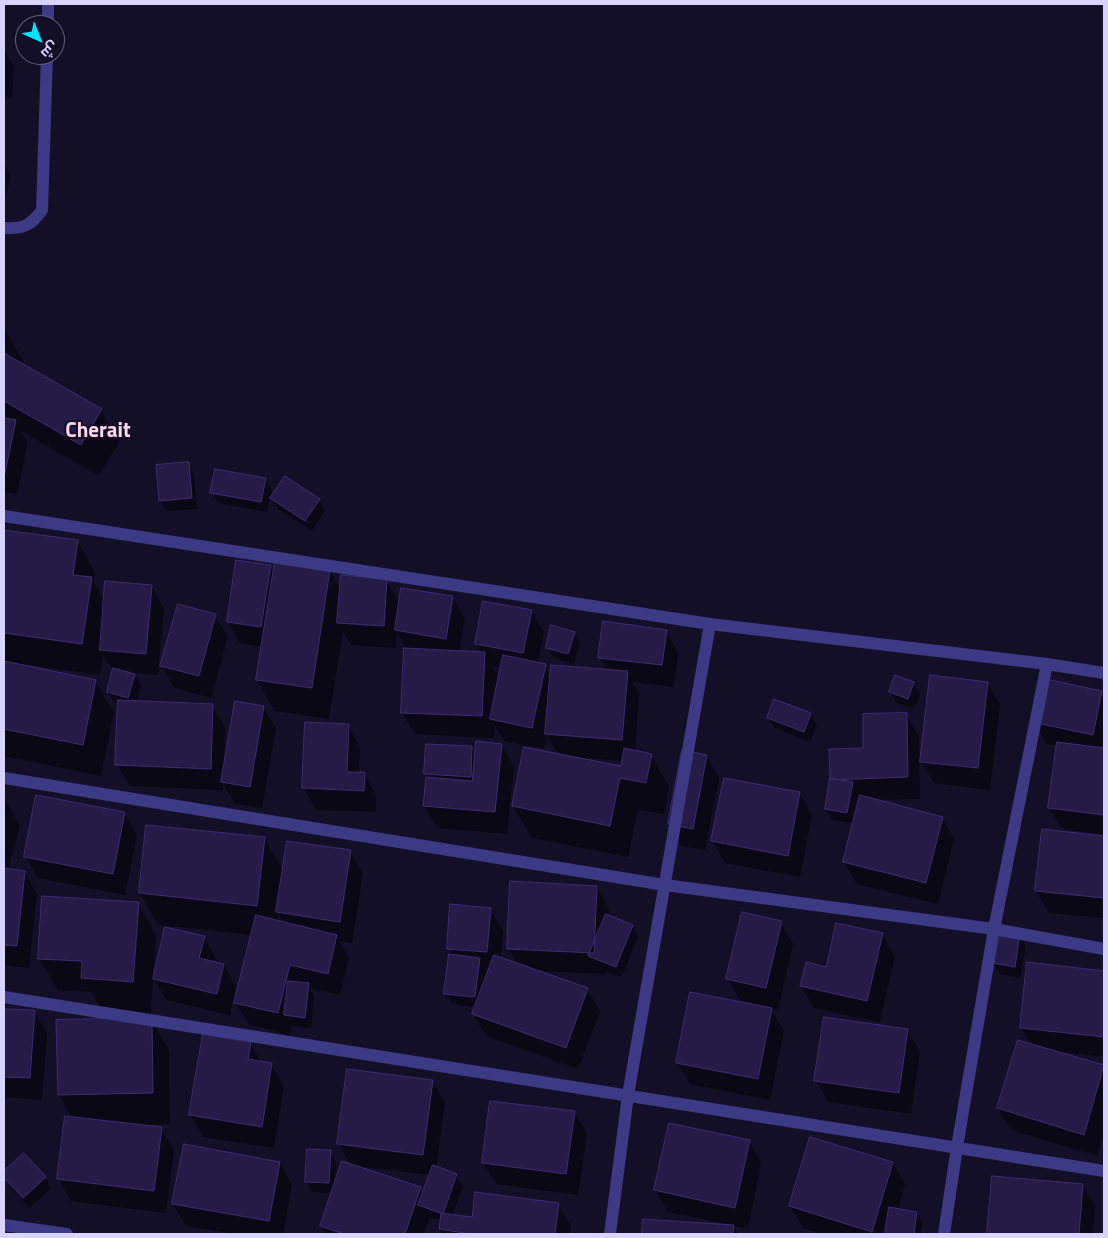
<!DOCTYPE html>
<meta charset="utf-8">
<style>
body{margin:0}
#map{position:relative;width:1108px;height:1238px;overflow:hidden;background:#130f26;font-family:"Titillium Web",Cairo,sans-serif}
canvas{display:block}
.frame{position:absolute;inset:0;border:5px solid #d9d4ff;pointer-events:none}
.north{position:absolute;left:15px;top:15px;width:50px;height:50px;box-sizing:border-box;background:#130f26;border:1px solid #625e7d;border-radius:50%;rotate:136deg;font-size:14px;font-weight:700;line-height:20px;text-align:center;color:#d9d4ff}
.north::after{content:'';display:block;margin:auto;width:18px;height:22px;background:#00e5ff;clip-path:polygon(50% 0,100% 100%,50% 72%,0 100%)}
</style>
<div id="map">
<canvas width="1108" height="1238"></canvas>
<div class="frame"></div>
<div class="north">ش</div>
</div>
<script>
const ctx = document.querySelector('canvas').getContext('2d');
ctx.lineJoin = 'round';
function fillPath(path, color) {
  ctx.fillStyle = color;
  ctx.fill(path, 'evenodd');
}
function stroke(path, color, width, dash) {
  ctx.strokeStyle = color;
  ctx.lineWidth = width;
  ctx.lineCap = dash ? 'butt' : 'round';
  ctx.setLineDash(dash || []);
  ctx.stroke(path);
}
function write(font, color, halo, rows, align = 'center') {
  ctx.font = font + ' "Titillium Web",sans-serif';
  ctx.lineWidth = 4;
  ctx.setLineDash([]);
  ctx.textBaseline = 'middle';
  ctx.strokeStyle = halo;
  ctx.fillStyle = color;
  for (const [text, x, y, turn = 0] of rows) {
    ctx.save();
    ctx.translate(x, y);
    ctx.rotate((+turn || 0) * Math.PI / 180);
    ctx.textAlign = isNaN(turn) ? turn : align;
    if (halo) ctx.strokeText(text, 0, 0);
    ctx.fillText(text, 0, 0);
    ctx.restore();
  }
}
const shadow = new Path2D(`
 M4,50L14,67L12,98L4,97Z
 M4,164L11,176L4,201Z
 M4,328L23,361L21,364L101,410L119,442L99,476L21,431L28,443L17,494L4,492Z
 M188,463L194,474L197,509L166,511L160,500Z
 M265,479L272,490L267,512L218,503L212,492Z
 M272,498L319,500L325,511L312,531L278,509ZM279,502L311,523L310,525L279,505Z
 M4,531L77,541L95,573L94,583L105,602L151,586L164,608L158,675L134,673L141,685L136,702L212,705L225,727L224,763L225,764L263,707L276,728L262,808L235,804L223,783V790L129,786L117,764L119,704L115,703L108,692L114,672L103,654L100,675L23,664L22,666L95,681L114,713L101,776L4,756V662L7,663L4,657Z
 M270,566L274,574L330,571L341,591L386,580L400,604L452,597L465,619L459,652L482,653L476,644L531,611L544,633L538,663L545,665L551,676L607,671L600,657L666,631L678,653L674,687L632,682L639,694L635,752L651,755L669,787L664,814L638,810L628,857L532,838L513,806L559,755L547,735L544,749L504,741L495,725L494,738L415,734L402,713L407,650L397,632L396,648L351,645L343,631L329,719L275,711L257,680L262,647L240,643L228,622ZM492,666L502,668L498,685H497V675ZM582,758L623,761L622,767L582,759Z
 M215,616L228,637L211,698L174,688L162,666Z
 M574,633L580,643L574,664L554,658L547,647Z
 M913,683L920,694L914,709L897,703L890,692Z
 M987,683L1000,705L990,790L934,783L921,762Z
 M1101,692L1104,697V918L1049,913L1036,891L1099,837L1100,834L1062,829L1049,808L1057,746L1046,743L1033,721Z
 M810,714L817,725L810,742L775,728L768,717Z
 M906,714L919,736L920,799L876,800L942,818L954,839L938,904L857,884L844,862L854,823L832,820L826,809L831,781ZM857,801H860L857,809H855Z
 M306,724L348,725L360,747L359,773H364L376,795V812L316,810L304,788Z
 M501,745L514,767L507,834L437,828L424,806L427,777L425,774L471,748L476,755Z
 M706,756L719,778L705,850L682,846L669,824Z
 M799,793L812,815L800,877L725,863L712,841Z
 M4,803L8,804L20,826L8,870L24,872L37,894L29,968L4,965Z
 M124,813L137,835L125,895L38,878L25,856Z
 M147,826L264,838L284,872L350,852L363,873L352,943L339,941L349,958L340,995L310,988L314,995L311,1028L292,1026L290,1035L248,1024L236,1003L252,935L158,925L140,893ZM278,912L284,924L277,922Z
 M597,887L609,909V916L632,926L638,936L622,977L606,971V974L537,971L587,990L600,1011L578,1069L486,1036L473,1014L476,1007L452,1004L446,993L453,956L449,949L490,909L503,931L501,958L517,964L508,948Z
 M138,903L156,935L153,974L204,937L216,959L215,963L224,965L236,987L230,1015L166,1000L153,977L151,1013L101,1009L91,992L58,990L39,958Z
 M781,922L793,944L778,1010L770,1008L784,1031L770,1100L690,1084L677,1062L750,1005V1003L740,1001L728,979Z
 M882,934L895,956L880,1022L814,1008L801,986L827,968Z
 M1020,935L1026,946L1020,978L1000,974L993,963Z
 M1028,964L1104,972V1057L1061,1052V1054L1104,1067V1131L1097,1156L1011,1130L998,1108L1031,1045L1021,1027Z
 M4,1010L34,1012L47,1033L42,1100L4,1097Z
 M151,1019L169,1051L170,1124L145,1125V1127L161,1129L174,1150L166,1213L71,1201L59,1179L72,1118L59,1095Z
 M907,1030L920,1052L911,1114L828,1102L816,1080Z
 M250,1043L261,1062L271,1064L284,1086L274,1148L203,1137L191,1115Z
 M432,1081L445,1103L436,1168L456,1175L463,1186L452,1216L473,1219L558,1204L571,1226L570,1234H443L440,1229L441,1220L430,1217L424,1234H348L337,1231V1233L340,1234H326L321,1226L332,1193L312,1192L306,1181L330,1152L336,1162L335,1182L351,1166L338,1143ZM356,1166L431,1175L424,1194L420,1188Z
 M574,1112L587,1134L578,1195L496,1184L483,1163Z
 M749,1141L761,1163L748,1229L733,1226L738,1234H643L644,1220L721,1225V1223L668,1212L655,1190Z
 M24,1154L45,1177L51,1188L30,1208L8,1185L4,1177V1173Z
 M280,1163L292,1185L283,1234H235L186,1226L173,1204Z
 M893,1163L905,1185L898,1210L916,1213L923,1224L921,1234H824L803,1228L790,1206Z
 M993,1177L1083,1185L1095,1207L1093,1234H988Z`);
const building = new Path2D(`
 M4,353L102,409L81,445L4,401Z
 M4,418L16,420L5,473H4Z
 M189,462L192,498L159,501L156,465Z
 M215,469L266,478L261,502L210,493Z
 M285,476L320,499L305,521L270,498Z
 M4,530L78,540L73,575L92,577L82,644L4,633Z
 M236,560L271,565L261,627L227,622Z
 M275,561L330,570L312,688L256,680Z
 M341,575L387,579L384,626L337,623Z
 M105,581L152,585L146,654L100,650Z
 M401,588L453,596L446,639L395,630Z
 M483,601L532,610L523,653L475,644Z
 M178,604L216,614L199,676L160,666Z
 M603,621L667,630L662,665L598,658Z
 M551,625L575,632L568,654L546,648Z
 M404,648L485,652L482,716L401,713Z
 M503,655L546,664L532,728L490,719Z
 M4,661L96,680L83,745L4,729Z
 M551,665L628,671L622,740L545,734Z
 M113,668L135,674L128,698L107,692Z
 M895,675L914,682L908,699L889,692Z
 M930,675L988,682L978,768L920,762Z
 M1041,678L1102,691L1093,735L1032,722Z
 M774,699L811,713L804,732L767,718Z
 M118,700L213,704L211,769L115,765Z
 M235,701L264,706L250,787L221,782Z
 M907,713L908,777L830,780L829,749L863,748V714Z
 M305,722L349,724L347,772H365L364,791L302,788Z
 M476,741L502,744L495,812L423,806L426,777L472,781Z
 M1057,742L1104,748V815L1048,808Z
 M426,744L472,746L471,777L424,774Z
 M524,747L621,766L624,748L652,754L646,783L620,778L610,826L512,806Z
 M682,750L707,755L693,829L668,824Z
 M724,778L800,792L788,856L711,841Z
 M830,778L853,782L847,813L825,809Z
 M36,795L125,812L113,874L24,857Z
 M860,795L943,817L926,883L843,862Z
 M146,825L265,837L257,906L139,893Z
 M1042,829L1104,836V898L1035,891Z
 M287,841L351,850L340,922L276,912Z
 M4,868L25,871L17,946L4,945Z
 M510,881L597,886L594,953L507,949Z
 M42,896L139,902L133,982L81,978L82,961L38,959Z
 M450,904L491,908L487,952L447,949Z
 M742,912L782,921L766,988L726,979Z
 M606,914L633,925L616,967L588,956Z
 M256,915L337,935L328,974L290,965L278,1013L234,1003Z
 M836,923L883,933L867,1001L800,986L806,962L826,967Z
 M165,927L205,936L199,958L224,964L217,994L153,979Z
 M998,931L1020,934L1015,967L992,963Z
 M449,954L480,958L475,997L444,994Z
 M494,955L588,988L566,1048L472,1014Z
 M1027,962L1104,971V1037L1020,1028Z
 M288,981L309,983L305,1018L284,1015Z
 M690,992L772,1008L758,1079L676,1063Z
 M4,1009L35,1010L30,1078L4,1077Z
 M824,1017L908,1029L899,1093L814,1081Z
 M152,1018L153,1093L58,1095L56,1020Z
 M203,1034L251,1042L248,1059L272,1063L262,1127L189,1115Z
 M1018,1040L1104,1065L1084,1135L997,1108Z
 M347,1069L433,1080L423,1155L337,1144Z
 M490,1101L575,1111L566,1174L482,1163Z
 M65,1116L162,1127L154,1191L57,1179Z
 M669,1123L750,1140L735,1208L654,1190Z
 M810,1137L893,1162L872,1232L789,1206Z
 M184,1144L280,1162L269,1221L172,1204Z
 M307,1149L331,1150L329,1183L305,1182Z
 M24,1153L46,1177L23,1198L4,1178V1171Z
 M342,1161L421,1187L405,1234H344L320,1226Z
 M433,1165L457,1174L443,1214L418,1205Z
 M992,1176L1083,1184L1079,1234H987Z
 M475,1192L559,1203L555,1234H470L439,1229L441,1213L472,1217Z
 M889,1207L917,1212L914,1234H885Z
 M643,1219L734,1225L733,1234H642Z`);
const minor = new Path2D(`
 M48,25V4
 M4,228C22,229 31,226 42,210L47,55
 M4,516L710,624L1047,664L1104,673
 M4,778L665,885L994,929L1104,949
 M4,997L1104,1171
 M4,1225L67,1234
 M610,1234L628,1095L710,624
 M944,1234L957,1147L994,929L1047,664`);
const quarterNames = [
 ["Cherait",98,432]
];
fillPath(shadow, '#0007');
fillPath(building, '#241b47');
stroke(building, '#3b2d73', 1);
stroke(minor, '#3d3a85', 12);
write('bold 21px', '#ffd6f0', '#130f26', quarterNames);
</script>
